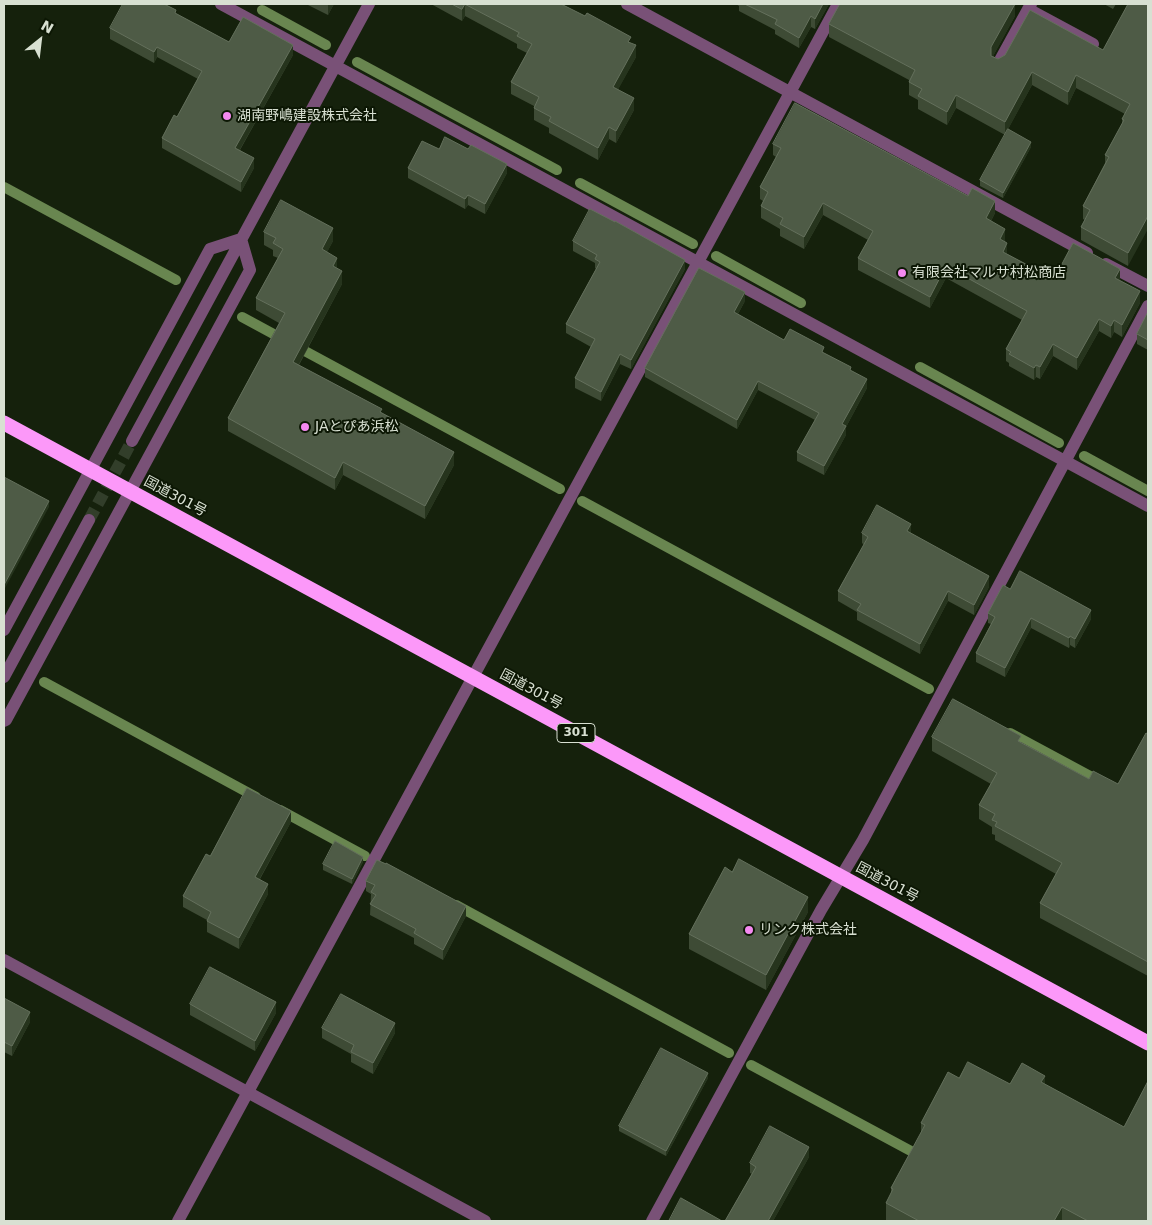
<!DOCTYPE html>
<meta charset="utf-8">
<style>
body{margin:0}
#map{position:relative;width:1152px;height:1225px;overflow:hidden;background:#15210c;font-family:"DejaVu Sans",sans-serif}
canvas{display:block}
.frame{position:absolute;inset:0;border:5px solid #d8e0d2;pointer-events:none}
.north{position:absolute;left:15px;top:15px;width:50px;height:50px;-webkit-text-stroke:4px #0c1704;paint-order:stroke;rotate:29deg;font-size:14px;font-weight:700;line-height:20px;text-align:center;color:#d8e0d2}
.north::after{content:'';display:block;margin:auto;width:18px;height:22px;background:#d8e0d2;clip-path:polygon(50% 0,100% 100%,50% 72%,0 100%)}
</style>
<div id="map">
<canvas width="1152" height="1225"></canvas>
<div class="frame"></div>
<div class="north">N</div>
</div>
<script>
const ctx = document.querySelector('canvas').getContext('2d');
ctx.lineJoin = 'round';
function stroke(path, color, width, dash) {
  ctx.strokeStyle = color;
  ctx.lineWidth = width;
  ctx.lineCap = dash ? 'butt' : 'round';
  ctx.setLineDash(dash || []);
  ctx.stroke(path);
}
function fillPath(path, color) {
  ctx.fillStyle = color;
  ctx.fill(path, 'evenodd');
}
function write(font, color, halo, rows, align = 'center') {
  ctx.font = font + ' "DejaVu Sans","Noto Sans JP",sans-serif';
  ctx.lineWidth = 4;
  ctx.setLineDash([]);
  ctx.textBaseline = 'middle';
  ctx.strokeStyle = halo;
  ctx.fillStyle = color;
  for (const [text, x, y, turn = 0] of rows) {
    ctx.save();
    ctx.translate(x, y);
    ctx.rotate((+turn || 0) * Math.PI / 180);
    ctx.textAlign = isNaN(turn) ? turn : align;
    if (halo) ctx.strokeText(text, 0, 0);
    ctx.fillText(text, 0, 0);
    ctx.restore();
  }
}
const stream = new Path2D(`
 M262,10L326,45
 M357,62L557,170
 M580,183L693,244
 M4,187L176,280
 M716,256L801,303
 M242,317L560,489
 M920,367L1059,443
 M1084,456L1148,491
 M582,501L929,689
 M44,682L256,797
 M1010,733L1103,783
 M280,810L365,856
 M456,905L729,1053
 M751,1065L922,1157`);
const streetTunnel = new Path2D(`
 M89,520L132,441`);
const street = new Path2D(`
 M221,4L1148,506
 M627,4L1087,253
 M1028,9L1093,44
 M998,64L1031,4
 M1106,264L1148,286
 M132,441L369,4
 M4,630L210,249L241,239L250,270L6,720L4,721
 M4,677L89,520
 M4,960L485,1221
 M178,1221L838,4
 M652,1221L821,910L863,840L1148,306`);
const highway = new Path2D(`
 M4,423L1148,1043`);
const wall = new Path2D(`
 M306,4H334L328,15Z
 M431,4H561L631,43L636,57L618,89L634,110L616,143L609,139L598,160L549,133V128L534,120V106L511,94V82L527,53L517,48V44L465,16L462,21Z
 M736,4H829L815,29L811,27L799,48L775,34V30L739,11V6Z
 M1104,4H1116L1113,9Z
 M1148,4L1128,266L1081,240V227L1085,220L1083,219V206L1105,163V155L1122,124V119L1125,114L1076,88L1068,105L1032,85L1008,129L1031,147L1003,198L980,186V180L1005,135L956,108L947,125L918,109V100L909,95V80L829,37V24L1015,6V16L993,56L998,59L1103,50Z
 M176,14L229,42L293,55L240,150L254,168L241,192L162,148V138L177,117L198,79L157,57L154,63L110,39V28Z
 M773,144L995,213L991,221L1005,240L1007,254L1054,279L1120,281L1140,303L1122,337L1114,332L1111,338L1099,331L1077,370L1053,356L1040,379L1036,377L1034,380L1009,366V363L1006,361V349L1022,320L946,278L930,308L858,270V258L868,240L823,215L804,249L780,236V229L761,218V206L763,201L760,199V187L776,157L773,155Z
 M439,149L507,173L485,214L468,205L465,209L408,178V168Z
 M264,232L333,241L327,252L337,268L342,284L299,365L382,413L454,465L425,519L343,475L335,490L228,431V418L279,323L256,310V298L278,258L273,256V250L264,245Z
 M573,241L685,269L631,369L620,364L601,401L575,388V378L591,347L566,333V324L596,269L595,268V263L573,251Z
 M745,301L738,314L784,340L824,353L851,371L867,388L846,427V435L824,475L797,461V452L815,420L758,390L737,429L645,377V368Z
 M1148,312V350L1137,344V334Z
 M862,533H911L989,587L974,615L948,601L920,654L857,620V612L838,601V591L864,545L862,543Z
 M1010,589L1091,619L1075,648L1070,645L1069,648L1031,628L1005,677L976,662V653L991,624L988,623V613Z
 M1148,734V976L1040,918V903L1056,874L995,840V835L992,834V827L979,819V805L991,784L932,751V737L1021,742L1089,779L1118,784Z
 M291,822L260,879L268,894L239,949L207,932V920L183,907V896L210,856Z
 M363,862L352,884L323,870V864Z
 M366,881L466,916L443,960L414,944V938L370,915L371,894L366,891Z
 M808,912L766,990L689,949V934Z
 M4,998L30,1022L12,1056L4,1052Z
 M190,1004L276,1013L255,1051L190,1015Z
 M322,1028L395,1033L373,1074L351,1062V1054L322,1038Z
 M708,1078L666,1156L619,1131V1126Z
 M959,1078L1010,1084H1045L1148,1221H886V1203L891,1194V1188L921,1134V1123Z
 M809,1157L773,1221H725L752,1174L750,1173V1163Z`);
const shadedWall = new Path2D(`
 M328,4H334L328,15Z
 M465,4V16L462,21V9Z
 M823,4H829L815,29V19Z
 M1011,4H1016L1015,6V16L991,60V47Z
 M811,16V27L799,48V38Z
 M293,45V55L235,158V148Z
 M636,45V57L613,99V87Z
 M157,47V57L154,63V52Z
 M1032,72V85L1005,135V122Z
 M1076,75V88L1068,105V92Z
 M956,95V108L947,125V112Z
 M634,98V110L616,143V131Z
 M609,127V139L598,160V148Z
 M1031,142V147L1003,198V193Z
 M254,158V168L241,192V182Z
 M507,164V173L485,214V204Z
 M468,195V205L465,209V199Z
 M995,201V213L986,230V218Z
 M823,203V215L804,249V237Z
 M1148,216V229L1128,266V253Z
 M333,228V241L322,262V249Z
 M1005,229V240L1000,250V239Z
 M1007,243V255L1003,252Z
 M337,258V270L333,266Z
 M685,260V269L631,369V360Z
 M946,266V278L930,308V297Z
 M1120,269V280L1115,278Z
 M342,271V284L293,375V362Z
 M1140,291V303L1122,337V325Z
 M745,292V301L734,321V312Z
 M1099,319V331L1077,370V358Z
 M1114,320V332L1111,338V326Z
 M1053,344V356L1040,379V367Z
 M620,354V364L601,401V392Z
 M1036,365V377L1034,380V368Z
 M867,379V388L846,427V435L824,475V466L842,424Z
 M758,381V390L737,429V420Z
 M454,452V465L425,519V506Z
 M343,462V475L335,490V478Z
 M49,501V507L4,590V585Z
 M911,524V534L907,531Z
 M989,576V587L974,615V605Z
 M948,591V601L920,654V644Z
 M1091,610V619L1075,648V639Z
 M1031,618V628L1005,677V668Z
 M1070,636V645L1069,648V638Z
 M291,811V822L255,887V877Z
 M363,857V862L352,884V879Z
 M268,884V894L239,949V938Z
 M808,897V912L766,990V975Z
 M466,906V916L443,960V950Z
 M276,1002V1013L255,1051V1041Z
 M30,1012V1022L12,1056V1046Z
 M395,1023V1033L373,1074V1063Z
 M708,1073V1078L666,1156V1151Z
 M1045,1076V1094L1041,1082Z
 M809,1147V1157L773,1221H768Z
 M1062,1207V1221H1054Z`);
const building = new Path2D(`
 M123,4H164L176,10L175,13L229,42L243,17L293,45L235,148L254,158L241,182L162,138L174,115L177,117L202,71L157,47L154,52L110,28Z
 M452,4H465L462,9Z
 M465,4H561L585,16L587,13L631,37L628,42L636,45L613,87L634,98L616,131L609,127L598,148L549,121L551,117L534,108L539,97L511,82L532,44L517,36L519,33Z
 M745,4H823L815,19L811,16L799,38L775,24L777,20Z
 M840,4H1015L991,47V56L998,59L1005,55L1030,10L1103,50L1128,4H1148V216L1128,253L1081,227L1090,210L1083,206L1109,157L1105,155L1124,120L1122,119L1130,104L1076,75L1068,92L1032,72L1005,122L956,95L947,112L918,96L922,89L909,82L915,70L829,24Z
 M795,103L968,196L972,188L995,201L986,218L1005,229L1000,239L1007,243L1003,252L1054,279L1073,243L1120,269L1115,278L1140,291L1122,325L1114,320L1111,326L1099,319L1077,358L1053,344L1040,367L1036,365L1034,368L1009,354L1011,352L1006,349L1027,311L946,266L930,297L858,258L873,231L823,203L804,237L780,224L783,218L761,206L768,192L760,187L781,148L773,144Z
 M1008,129L1031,142L1003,193L980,180Z
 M445,137L468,149L471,145L507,164L485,204L468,195L465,199L408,168L422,141L439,149Z
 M281,200L333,228L322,249L337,258L333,266L342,271L293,362L382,409L380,412L454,452L425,506L343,462L335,478L228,418L285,313L256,298L283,249L273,243L276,238L264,232Z
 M590,209L615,222V221L685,260L631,360L620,354L601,392L575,378L595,339L566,324L600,262L595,259L597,255L573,241Z
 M699,268L745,292L734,312L784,340L790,329L824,347L822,352L851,367L850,370L867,379L842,424L846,426L824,466L797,452L819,413L758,381L737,420L645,368Z
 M1148,312V340L1137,334Z
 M4,477L49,501L4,585Z
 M877,505L911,524L907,531L989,576L974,605L948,591L920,644L857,610L861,604L838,591L868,537L862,533Z
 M1020,571L1091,610L1075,639L1070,636L1069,638L1031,618L1005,668L976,653L995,617L988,613L1003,585L1010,589Z
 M953,699L1021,736L1018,741L1089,779L1093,771L1118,784L1146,733L1148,734V962L1040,903L1062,863L995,826L997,822L992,820L995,814L979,805L997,773L932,737Z
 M247,788L291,811L255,877L268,884L239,938L207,921L211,912L183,896L206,854L210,856Z
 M335,841L363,857L352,879L323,864Z
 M739,859L808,897L766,975L689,934L725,867L732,872Z
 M377,860L386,864V863L466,906L443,950L414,933L416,929L370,904L376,895L371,892L375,885L366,881Z
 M210,967L276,1002L255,1041L190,1004Z
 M341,994L395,1023L373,1063L351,1052L354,1045L322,1028Z
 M4,998L30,1012L12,1046L4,1042Z
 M661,1048L708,1073L666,1151L619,1126Z
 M968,1062L1010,1084L1022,1063L1045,1076L1041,1082L1124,1127L1148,1081V1221H1088L1062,1207L1054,1221H919L886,1203L893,1189L891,1188L925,1125L921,1123L948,1072L959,1078Z
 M770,1126L809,1147L768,1221H725L756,1167L750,1163Z
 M681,1198L722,1221H669Z`);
const markers = [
 [227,116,5,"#f489f0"],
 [902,273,5,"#f489f0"],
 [305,427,5,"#f489f0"],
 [749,930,5,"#f489f0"]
];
const shields = [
 [576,733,38]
];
const shieldNames = [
 ["301",576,733]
];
const poiNames = [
 ["湖南野嶋建設株式会社",237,116],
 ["有限会社マルサ村松商店",912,273],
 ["JAとぴあ浜松",315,427],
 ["リンク株式会社",759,930]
];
const streetNames = [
 ["国道301号",175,497,28],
 ["国道301号",531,690,28],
 ["国道301号",887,883,28]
];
stroke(stream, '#698650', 10);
stroke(streetTunnel, '#323e2a', 12, [12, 6]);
stroke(street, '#795177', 12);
stroke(highway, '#fc98f9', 15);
fillPath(wall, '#3e4b35');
fillPath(shadedWall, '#26341d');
fillPath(building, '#4e5b46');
stroke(building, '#64705c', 1);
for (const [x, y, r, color] of markers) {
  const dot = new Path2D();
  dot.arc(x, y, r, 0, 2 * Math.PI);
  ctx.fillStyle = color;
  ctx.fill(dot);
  stroke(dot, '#0c1704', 2);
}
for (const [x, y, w] of shields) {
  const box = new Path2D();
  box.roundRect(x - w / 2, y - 9.5, w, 19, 4);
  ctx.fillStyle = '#0c1704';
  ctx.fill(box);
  stroke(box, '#d8e0d2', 1);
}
write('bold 12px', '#d8e0d2', null, shieldNames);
write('14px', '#d8e0d2', '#0c1704', poiNames, 'left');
write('14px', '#d8e0d2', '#0c1704', streetNames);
</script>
